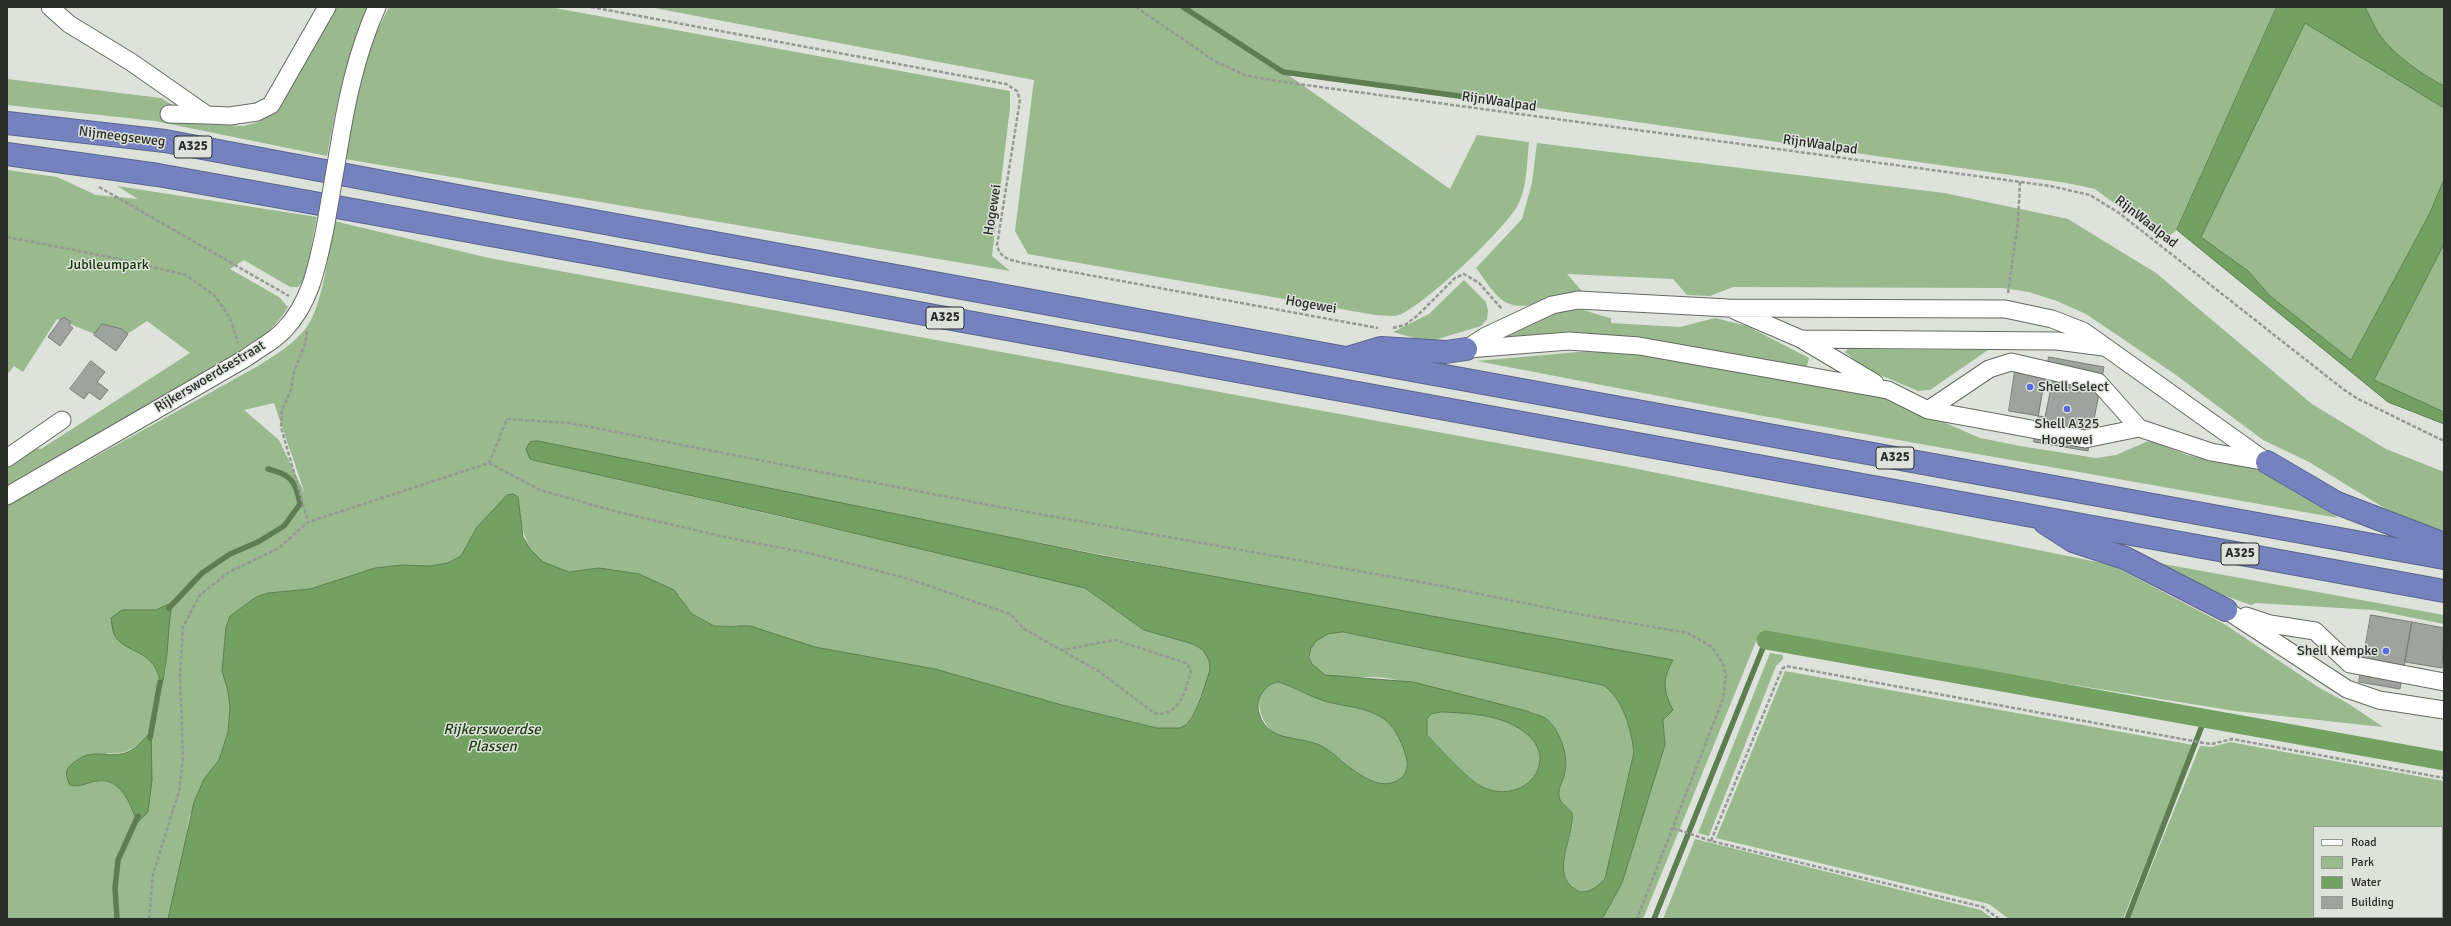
<!DOCTYPE html>
<style>
body{margin:0}
#map{position:relative;width:2451px;height:926px;overflow:hidden;background:#dde2db;font-family:Signika,sans-serif}
canvas{display:block}
.frame{position:absolute;inset:0;border:8px solid #2a2d2a;pointer-events:none}
.legend{position:absolute;left:2313px;top:826px;width:130px;height:92px;box-sizing:border-box;background:#dde2db;border:1px solid #959a94;margin:0;padding:5px 7px;list-style:none;font-size:12px;color:#2a2d2a}
.legend li{display:flex;align-items:center;gap:8px;height:20px}
.legend b{width:20px;border:1px solid #959a94}
</style>
<div id="map">
<canvas width="2451" height="926"></canvas>
<div class="frame"></div>
<ul class="legend">
<li><b style="height:5px;background:#fff"></b>Road</li>
<li><b style="height:11px;background:#98ba8d"></b>Park</li>
<li><b style="height:11px;background:#72a161"></b>Water</li>
<li><b style="height:11px;background:#9ea49d"></b>Building</li>
</ul>
</div>
<script>
const ctx = document.querySelector('canvas').getContext('2d');
ctx.lineJoin = 'round';
function fillPath(path, color) {
  ctx.fillStyle = color;
  ctx.fill(path, 'evenodd');
}
function stroke(path, color, width, dash) {
  ctx.strokeStyle = color;
  ctx.lineWidth = width;
  ctx.lineCap = dash ? 'butt' : 'round';
  ctx.setLineDash(dash || []);
  ctx.stroke(path);
}
function write(font, color, halo, rows, align = 'center') {
  ctx.font = font + ' Signika,sans-serif';
  ctx.lineWidth = 3;
  ctx.setLineDash([]);
  ctx.textBaseline = 'middle';
  ctx.strokeStyle = halo;
  ctx.fillStyle = color;
  for (const [text, x, y, turn = 0] of rows) {
    ctx.save();
    ctx.translate(x, y);
    ctx.rotate((+turn || 0) * Math.PI / 180);
    ctx.textAlign = isNaN(turn) ? turn : align;
    if (halo) ctx.strokeText(text, 0, 0);
    ctx.fillText(text, 0, 0);
    ctx.restore();
  }
}
const green = new Path2D(`
 M334,7H367C347,55 336,105 327,156L155,121L7,105V79L161,98L204,124L244,126L258,122L270,114Z
 M389,7H549L1010,91V108L992,256L1010,271L345,159L359,77L375,35Z
 M649,7H2277L2177,230L2164,240L2095,189L2067,183L1284,72L1450,189L1477,135L1529,142C1527,162 1527,187 1518,205C1504,230 1425,305 1399,315C1393,317 1382,315 1375,315L1028,254L1015,231L1034,80Z
 M2365,7H2444V86C2422,75 2388,51 2376,29C2372,22 2369,14 2365,7Z
 M2305,22L2444,108V179L2430,213L2351,360L2270,296L2248,271L2201,237Z
 M1537,143L1944,193L2068,219L2156,273L2312,404L2386,449L2444,472V535L2409,523L2309,462L2263,440L2176,375L2086,314L2057,301L2029,292L2002,288L1733,287L1710,296L1687,295L1673,279L1567,274L1582,291C1563,296 1528,311 1510,304C1496,300 1485,279 1476,268L1522,219L1532,183Z
 M7,170L57,177L96,195L138,199L117,186L317,217L305,278L298,287H290L244,260L230,269L279,297L288,307C274,331 252,344 229,358L7,485V453L19,445L41,449L190,353L147,321L115,342L57,319L23,372L14,366L7,375Z
 M334,221L489,258L1623,466L2112,565L2226,625L2318,687L2349,704L2383,727L2235,711L1759,634L1643,919H1602L1622,883L1665,745L1663,719L1673,710C1661,688 1663,682 1672,660L1294,592L891,514L537,461L1071,583L1085,588L1144,630L1193,644L1203,650L1209,660L1210,671L1193,716L1186,725L1180,728H1157L1062,705L935,669L815,647L736,625L714,626L692,614L684,605L680,596L583,571C534,576 520,539 518,497L507,495L477,527L461,556L448,563L430,566L403,565L375,568L310,589L268,593L256,597L230,616L226,627L222,671L228,691L230,708L228,732L219,760L204,779L189,818L183,857L168,919H7V506L258,366C275,355 293,345 306,328C323,306 329,249 334,221ZM274,403L305,494L279,440L244,410ZM172,603L167,632L166,670L161,687C159,663 143,653 123,643L122,610H155ZM151,732L137,822C130,801 122,780 96,781L107,753C127,756 137,746 151,732Z
 M2444,244V412L2374,381Z
 M1464,280L1486,302L1488,311L1487,319L1481,326L1428,342L1393,332L1429,314Z
 M1567,308C1583,307 1595,315 1611,318V323L1680,327L1715,318L1747,326L1809,358L1806,369L1508,339L1507,333Z
 M1848,349L1988,350L1930,390L1918,391L1866,369L1845,352Z
 M1589,351L1622,352L1663,357L1882,395L1980,438L2020,446L2096,458L2116,455L2146,442L2152,441L2187,455L2213,461L2238,463L2265,471L2283,485L2304,496L2338,518L1763,416L1477,361Z
 M2158,563L2444,615V624L2374,610L2256,603L2251,605L2223,595Z
 M1343,632L1603,685C1623,698 1631,729 1634,752L1605,879C1601,884 1597,887 1591,890C1585,893 1580,892 1574,889C1549,873 1575,836 1573,818C1572,808 1560,806 1559,795C1559,787 1563,780 1565,772C1569,755 1559,728 1544,718C1529,709 1509,707 1492,703C1457,694 1422,684 1386,678C1367,675 1344,681 1326,675C1312,670 1304,653 1315,641C1323,634 1333,633 1343,632Z
 M1770,653L1783,655V659L1776,666L1709,836L1698,833Z
 M1785,671L2193,745L2123,919H2009L1989,904L1716,838Z
 M1279,682C1295,687 1308,696 1324,701C1345,707 1365,706 1384,719C1396,728 1404,746 1407,760C1408,767 1406,775 1400,779C1381,793 1361,776 1347,764C1338,755 1324,750 1313,744C1301,738 1284,742 1273,732C1257,718 1250,685 1279,682Z
 M1442,712C1464,713 1490,714 1511,724C1573,752 1523,813 1477,784C1465,776 1438,747 1427,735V719L1431,714Z
 M2230,742L2444,781V919H2130L2200,746L2212,747ZM2314,827H2442V917H2314Z
 M1695,839L1981,910L1993,919H1663Z`);
const water = new Path2D(`
 M2277,7H2365C2369,14 2372,22 2376,29C2388,51 2422,75 2444,86V108L2305,23L2201,237L2248,271L2270,296L2351,360L2430,213L2444,179V244L2374,380L2444,412V424L2388,402L2177,230Z
 M538,441L1102,556L1673,660C1662,679 1663,691 1673,710L1663,720L1665,745L1622,883L1602,919H168L194,802L204,779L219,760L228,732L230,708L228,691L222,671L226,627L230,616L256,597L268,593L310,589L375,568L403,565L430,566L448,563L461,556L477,527L507,495L513,494L518,497L523,537L531,550L543,562L569,572L599,568L639,574L674,590L692,614L714,626H750L815,647L935,669L1062,705L1157,728H1180L1186,725L1193,716L1201,697L1210,670L1209,660L1203,650L1193,644L1144,630L1085,588L786,517L537,461L530,459L526,449L530,442ZM1343,632L1603,685C1623,698 1631,729 1634,752L1605,879C1600,884 1597,887 1591,890C1586,892 1580,893 1576,890C1548,873 1576,835 1572,813C1568,807 1560,804 1559,796C1558,787 1564,780 1565,772C1569,755 1559,728 1545,718C1540,715 1533,714 1527,711L1413,682L1325,675L1312,664L1309,657L1311,648L1316,641L1328,634ZM1279,682C1295,687 1308,696 1324,701C1345,707 1365,706 1384,719C1396,728 1404,746 1407,761C1408,767 1406,775 1400,779C1374,797 1345,760 1325,748C1303,734 1268,745 1259,713C1257,706 1258,699 1262,693C1267,686 1271,683 1279,682ZM1442,712C1465,713 1490,714 1511,724C1573,753 1523,813 1477,784C1465,776 1438,747 1427,735V719L1431,714Z
 M172,603C167,631 169,661 161,688C157,646 125,656 114,634C112,629 112,623 111,618L122,610H155Z
 M151,732L152,780L148,812L137,823C131,804 121,778 97,781C87,782 81,788 70,785C66,777 64,770 72,764C93,746 103,759 125,753C135,750 144,739 151,732Z`);
const stream = new Path2D(`
 M1183,7L1283,72L1481,99
 M169,608L202,573L230,554L258,542L284,526L300,504C296,481 290,474 268,469
 M150,738L160,682
 M117,919L115,888L118,860L138,816
 M1654,919L1766,640
 M2127,919L2205,718`);
const canal = new Path2D(`
 M1766,640L2444,761`);
const building = new Path2D(`
 M65,318L71,322L69,325L73,328L60,346L48,337L61,319Z
 M102,324L122,329L128,334L116,351L94,335Z
 M2049,357L2104,367L2088,451L2034,442Z
 M91,361L105,372L97,382L108,390L100,400L89,392L84,399L70,389Z
 M2015,371L2053,378L2045,417L2009,411Z
 M2371,615L2412,622L2400,689L2359,682Z
 M2412,622L2444,628L2442,668L2405,662Z`);
const path = new Path2D(`
 M591,7L1006,84L1017,91L1020,100L997,245C1000,259 1011,260 1023,263L1378,328
 M1136,7L1216,62L1245,75L1276,81L2050,186L2090,195L2119,213L2343,389L2358,399L2444,441
 M99,187L289,296
 M7,237L115,258L186,275L215,296L230,318L238,343
 M2008,293L2018,222L2020,182
 M1393,328L1405,325L1418,315L1455,278L1464,274L1479,283L1502,309
 M307,331L305,344L294,372L291,390L282,410L281,427L308,522
 M489,463L540,490L618,512L725,537L813,554L909,579L1010,614L1024,629L1100,672L1154,713C1179,718 1186,690 1191,670L1186,663L1115,640L1062,650
 M1673,828L1711,841L1983,907L1999,919
 M1711,841L1782,669L1786,666L2204,743L2212,744L2232,739L2444,778
 M149,919L153,874L179,791L183,758L180,676L183,627L200,595L229,572L279,548L308,522L489,463L507,419L570,423L994,506L1426,583L1578,614L1688,633L1712,647L1722,662L1726,675L1723,699L1637,919`);
const minor = new Path2D(`
 M50,7L69,24L131,62L207,115L230,116L257,112L271,105L327,7
 M169,114L207,115
 M338,153C346,103 356,54 377,7
 M1736,311L1801,339L1875,383
 M1801,339L2057,341L2103,347
 M1466,349L1486,336L1552,305L1578,300L1728,308L2005,309L2052,319L2083,331L2267,462
 M1468,349L1569,341L1639,346L1888,390L1928,410L1999,423L2085,439L2139,428L2211,452L2262,461
 M1928,410L1989,369L2011,362L2098,382L2139,428
 M7,458L62,420
 M7,496L246,358C258,349 274,341 284,330C311,302 317,266 325,229
 M2226,610L2347,689L2379,700L2444,710
 M2246,616L2270,624L2315,631L2350,664L2444,682`);
const highway = new Path2D(`
 M7,123L165,141L495,203L2444,558
 M7,154L158,175L370,213L2444,591
 M1351,357L1381,348L1446,352L1466,349
 M2267,462L2337,503L2444,544
 M2045,523L2073,541L2125,558L2226,610`);
const minorBridge = new Path2D(`
 M325,229L338,153`);
const markers = [
 [2030,387,4,"#5868df"],
 [2067,409,4,"#5868df"],
 [2386,651,4,"#5868df"]
];
const shields = [
 [193,147,38],
 [945,318,38],
 [1895,458,38],
 [2240,554,38]
];
const shieldNames = [
 ["A325",193,147],
 ["A325",945,318],
 ["A325",1895,458],
 ["A325",2240,554]
];
const streetNames = [
 ["RijnWaalpad",1499,102,8],
 ["Nijmeegseweg",122,137,7],
 ["RijnWaalpad",1820,145,8],
 ["Hogewei",993,210,-81],
 ["RijnWaalpad",2146,222,38],
 ["Hogewei",1311,305,10],
 ["Rijkerswoerdsestraat",210,377,-31]
];
const parkNames = [
 ["Jubileumpark",108,265]
];
const poiNames = [
 ["Shell Select",2038,387],
 ["Shell A325",2067,424,"center"],
 ["Hogewei",2067,440,"center"],
 ["Shell Kempke",2378,651,"right"]
];
const waterNames = [
 ["Rijkerswoerdse",492,730],
 ["Plassen",492,747]
];
fillPath(green, '#98ba8d');
fillPath(water, '#72a161');
stroke(water, '#5c7e50', 1);
stroke(stream, '#5c7e50', 5.5);
stroke(canal, '#72a161', 19);
fillPath(building, '#9ea49d');
stroke(building, '#797e78', 1);
stroke(minor, '#666b64', 19);
stroke(highway, '#5a658c', 24);
stroke(path, '#959993', 2.5, [4, 2]);
stroke(minor, '#fff', 17);
stroke(highway, '#7483c0', 22);
stroke(minorBridge, '#666b64', 19, []);
stroke(minorBridge, '#fff', 17);
for (const [x, y, r, color] of markers) {
  const dot = new Path2D();
  dot.arc(x, y, r, 0, 2 * Math.PI);
  ctx.fillStyle = color;
  ctx.fill(dot);
  stroke(dot, '#dde2db', 1.5);
}
for (const [x, y, w] of shields) {
  const box = new Path2D();
  box.roundRect(x - w / 2, y - 11, w, 22, 3);
  ctx.fillStyle = '#dde2db';
  ctx.fill(box);
  stroke(box, '#2a2d2a', 1);
}
write('bold 13px', '#2a2d2a', null, shieldNames);
write('14px', '#2a2d2a', '#dde2db', streetNames);
write('14px', '#133305', '#dde2db', parkNames);
write('14px', '#2a2d2a', '#dde2db', poiNames, 'left');
write('italic 15px', '#1d3d10', '#dde2db', waterNames);
</script>
